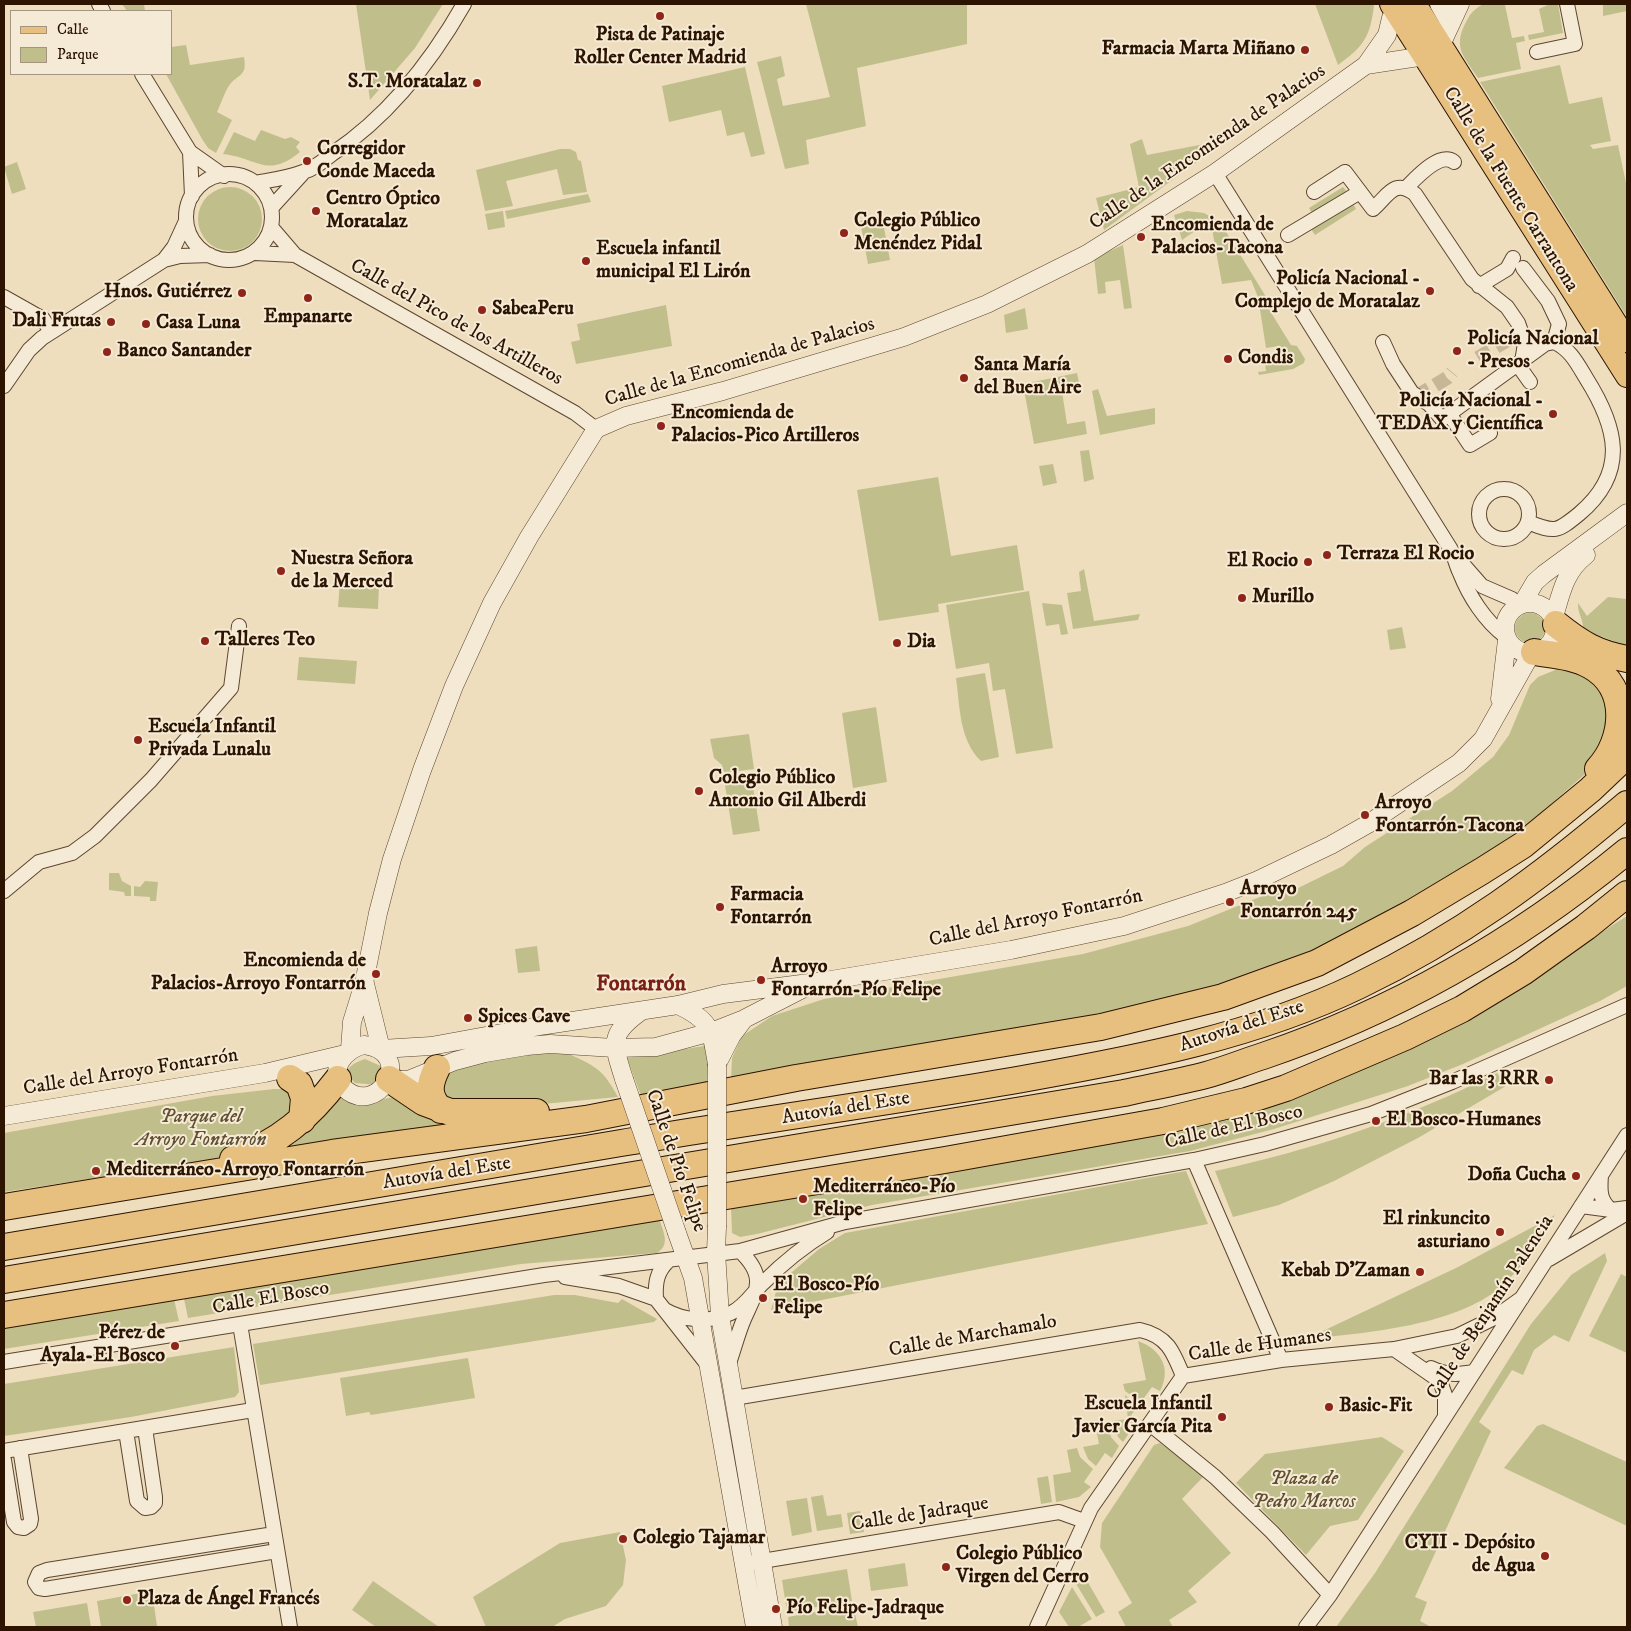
<!DOCTYPE html>
<meta charset="utf-8">
<style>
body{margin:0}
#map{position:relative;width:1631px;height:1631px;overflow:hidden;background:#eedebe;font-family:"IM FELL DW Pica",serif}
canvas{display:block}
.frame{position:absolute;inset:0;border:5px solid #2c1400;pointer-events:none}
.legend{position:absolute;left:10px;top:10px;width:162px;height:65px;box-sizing:border-box;background:#f4ead5;border:1px solid #a49480;margin:0;padding:6px 9px;list-style:none;font-size:15px;color:#2c1400}
.legend li{display:flex;align-items:center;gap:10px;height:25px}
.legend b{width:25px;border:1px solid #a49480}
</style>
<div id="map">
<canvas width="1631" height="1631"></canvas>
<div class="frame"></div>
<ul class="legend">
<li><b style="height:6px;background:#e7bf7f"></b>Calle</li>
<li><b style="height:14px;background:#c0bf8c"></b>Parque</li>
</ul>
</div>
<script>
const ctx = document.querySelector('canvas').getContext('2d');
ctx.lineJoin = 'round';
function fillPath(path, color) {
  ctx.fillStyle = color;
  ctx.fill(path, 'evenodd');
}
function stroke(path, color, width, dash) {
  ctx.strokeStyle = color;
  ctx.lineWidth = width;
  ctx.lineCap = dash ? 'butt' : 'round';
  ctx.setLineDash(dash || []);
  ctx.stroke(path);
}
function write(font, color, halo, rows, align = 'center') {
  ctx.font = font + ' "IM FELL DW Pica",serif';
  ctx.lineWidth = 4;
  ctx.setLineDash([]);
  ctx.textBaseline = 'middle';
  ctx.strokeStyle = halo;
  ctx.fillStyle = color;
  for (const [text, x, y, turn = 0] of rows) {
    ctx.save();
    ctx.translate(x, y);
    ctx.rotate((+turn || 0) * Math.PI / 180);
    ctx.textAlign = isNaN(turn) ? turn : align;
    if (halo) ctx.strokeText(text, 0, 0);
    ctx.fillText(text, 0, 0);
    ctx.restore();
  }
}
const green = new Path2D(`
 M122,4H144L145,11H127Z
 M356,4H443L415,48L370,100Z
 M806,4H967V44L857,68L866,126L806,140L809,164L785,169L757,62L781,56L785,76L777,79L783,106L830,97Z
 M1315,4H1373L1374,6C1370,37 1364,46 1338,65Z
 M1483,4L1505,5L1512,38L1524,36L1525,41L1516,43L1521,69L1478,78C1464,57 1453,48 1465,24C1470,14 1472,11 1483,4Z
 M1550,4H1558L1563,33L1529,40L1528,35L1544,32L1539,9Z
 M1603,4H1627V11L1603,16Z
 M186,45L190,65L244,57C247,75 241,73 231,83C225,90 221,104 217,112L232,120L216,153L208,148L202,139L166,74H171V47Z
 M1560,65L1569,104L1602,97L1611,141L1590,145L1593,149L1618,145L1627,188V317L1480,82Z
 M745,67L765,154L751,157L744,132L727,136L721,110L669,122L662,86Z
 M261,130L285,139L291,137L300,142L296,147L300,152C267,179 258,158 223,154L234,132L255,141Z
 M1142,139L1147,155L1215,142L1216,148L1104,230L1096,198L1139,187L1130,144Z
 M560,149H570L576,152L578,160L581,161L587,192L563,195L557,169L506,181L513,206L485,211L476,170Z
 M17,162L26,189L12,194L4,167Z
 M198 219a32 32 0 1 1 64 0a32 32 0 1 1-64 0Z
 M1343,187L1348,193L1313,215L1309,208Z
 M588,194L591,202L507,219L505,211Z
 M1352,202L1356,209L1315,235L1311,229Z
 M503,211L505,227L488,230L485,214Z
 M1187,211L1204,213L1220,222L1268,300L1267,306L1291,345L1297,346L1305,359L1304,363L1293,369L1259,375L1258,372L1266,371L1265,363L1281,360L1279,346L1266,348L1258,297L1251,280L1222,284L1212,229L1195,231L1182,240L1174,215Z
 M882,217L890,260L868,264L860,221Z
 M1123,245L1132,308L1124,309L1120,280L1105,282L1106,293L1098,294L1094,258Z
 M666,305L672,346L576,364L571,342L580,340L577,324Z
 M1025,308L1028,329L1006,333L1004,315Z
 M1077,373L1079,382L1061,385L1067,424L1085,421L1087,434L1034,444L1023,384Z
 M1098,389L1107,416L1155,408V424L1100,435L1092,391Z
 M1089,450L1094,479L1084,482L1080,451Z
 M1053,464L1057,483L1043,486L1039,466Z
 M938,477L951,556L1017,545L1024,590L938,604L939,612L879,621L857,490Z
 M1084,569L1094,621L1140,614L1138,620L1073,629L1067,593L1081,591L1079,572Z
 M340,582L379,585L378,609L338,607Z
 M1029,591L1053,748L1016,754L1005,689L993,691L989,663L956,669L946,605Z
 M1608,597L1627,599V646L1583,630C1584,620 1577,613 1578,603L1587,616Z
 M1042,603L1062,605L1068,634L1061,635L1059,624L1046,626Z
 M1515 628a15 15 0 1 1 30 0a15 15 0 1 1-30 0Z
 M1402,627L1406,648L1390,650L1387,630Z
 M299,657L357,661L355,684L297,680Z
 M1560,668L1585,673L1615,704L1592,768L1519,832L1397,913L1272,971L1148,1009L731,1079L732,1058L742,1036L772,1016L824,999L1083,954L1188,926L1270,893L1294,890L1343,866L1365,847L1452,791L1493,757L1509,735L1530,685L1538,677Z
 M985,673L999,757L981,761C959,740 960,706 956,678Z
 M876,707L887,782L853,788L842,713Z
 M749,734L754,769L724,773L722,765L714,758L710,739Z
 M751,774L760,831L733,835L724,779Z
 M109,873H119L122,881L131,886V896H125L124,892L109,890Z
 M145,881L158,882L156,901H150V897L134,896V886L140,887Z
 M1627,916V986L1600,1001L1463,1064L1408,1086L1274,1129L1190,1151L872,1205L757,1234L740,1237L732,1233L731,1208L1216,1118L1545,968Z
 M537,946L540,971L518,973L515,949Z
 M704,1046L708,1060L707,1083L641,1096L627,1058Z
 M565,1052C594,1066 602,1067 618,1097L468,1111L455,1109L436,1084C438,1082 440,1077 443,1075C460,1060 541,1053 565,1052Z
 M365,1059L383,1067L377,1085L355,1083L346,1073C350,1064 357,1062 365,1059Z
 M1497,1073L1506,1086L1418,1138L1334,1181L1279,1205L1233,1217L1215,1171C1312,1150 1408,1118 1497,1073Z
 M274,1089H285L294,1092L295,1114L231,1153L207,1161L4,1192V1133L212,1096Z
 M335,1096L375,1101L393,1097L504,1119L265,1152Z
 M1186,1171L1208,1224L771,1310L778,1284L819,1249L845,1233Z
 M1555,1215C1540,1239 1526,1263 1505,1283C1461,1326 1365,1333 1306,1339L1458,1267Z
 M659,1218C663,1232 671,1244 657,1253L521,1264L188,1318L184,1299Z
 M1605,1253L1607,1261L1569,1342L1554,1335L1534,1350L1523,1375L1512,1370L1479,1422L1491,1431L1415,1597L1427,1602L1420,1621L1431,1627H1336L1375,1573L1531,1324L1571,1275Z
 M1621,1274L1627,1277V1353L1589,1336Z
 M554,1295H575L618,1303L622,1299L657,1319L654,1322L260,1385L253,1344Z
 M174,1299L179,1321L4,1349V1325Z
 M1138,1341C1161,1349 1172,1369 1160,1391L1152,1387L1141,1402L1125,1391L1123,1384L1146,1380Z
 M234,1347L239,1392L235,1397L131,1417L4,1436V1384Z
 M468,1358L475,1398L371,1415L369,1412L346,1416L340,1378Z
 M1125,1395L1139,1406L1131,1415L1138,1420L1123,1442L1118,1437L1112,1421L1128,1419Z
 M1106,1422L1111,1437L1119,1446L1112,1458L1105,1453L1096,1466L1088,1459L1083,1447L1099,1444L1095,1424Z
 M1543,1424L1627,1462V1526L1504,1468L1537,1426Z
 M1382,1437L1404,1451L1358,1520L1330,1526L1306,1555L1236,1483L1265,1454Z
 M1160,1443L1204,1476L1182,1499L1231,1553L1188,1591L1197,1602L1169,1620L1173,1627H1126L1118,1612L1132,1603L1100,1547L1102,1523L1154,1445Z
 M1077,1448L1080,1457L1093,1469L1084,1482L1091,1487L1079,1497L1056,1502L1053,1475L1071,1472L1067,1450Z
 M1048,1476L1052,1502L1041,1504L1037,1478Z
 M823,1495L827,1516L841,1514L843,1527L817,1531L811,1497Z
 M807,1498L812,1532L792,1536L786,1501Z
 M860,1511L864,1532L850,1534L847,1513Z
 M620,1532L626,1560L623,1585L606,1606L565,1619L552,1627H486L473,1597L560,1543Z
 M905,1563L908,1586L871,1591L868,1569Z
 M847,1569L852,1601L787,1612L782,1580Z
 M1078,1576L1086,1579L1105,1612L1096,1617L1075,1582Z
 M373,1581L439,1627H376L352,1610Z
 M1072,1587L1092,1619L1078,1627H1069L1059,1612Z
 M152,1591L157,1626L101,1627L97,1601Z
 M87,1603L91,1627H36L33,1612Z
 M853,1605L858,1627H789L788,1617Z`);
const minorTunnel = new Path2D(`
 M1478,358L1522,331
 M1417,396L1447,378L1452,372`);
const minor = new Path2D(`
 M99,4L103,11
 M1537,52L1575,44L1567,4
 M142,74L190,152L224,176
 M190,152L192,196
 M1215,173L1450,548C1455,557 1456,565 1460,573C1469,596 1485,621 1505,636
 M186 217a43 43 0 1 1 86 0a43 43 0 1 1-86 0Z
 M255,183C271,180 288,178 303,172C314,169 323,161 332,154C389,116 431,62 464,4
 M1407,187C1416,178 1440,151 1454,162
 M1314,192L1345,172L1373,209C1388,196 1394,178 1415,194L1472,279L1507,307L1518,323L1525,343L1522,362
 M271,208L302,174
 M271,227L295,255L575,413L596,429
 M1288,235L1360,192
 M255,253L295,255
 M164,260L174,247L186,221
 M1523,268L1548,301L1559,324L1554,342
 M1479,286L1507,269L1513,258
 M4,297L43,319L51,332
 M1383,342L1393,364L1412,393L1429,404L1442,419L1545,344L1554,342C1570,349 1577,363 1586,378C1617,427 1629,472 1579,514C1557,532 1555,533 1528,522
 M1518,365L1530,382
 M4,386L29,350L42,338L164,260L180,256L210,255
 M1450,415L1470,445L1490,433
 M1479 514a25 25 0 1 1 50 0a25 25 0 1 1-50 0Z
 M1461,562L1482,586L1512,599L1519,606
 M4,891L39,862L72,853L95,836L151,780L231,688L239,626
 M1194,1160L1281,1360
 M1601,1175C1600,1190 1599,1200 1611,1210
 M1581,1206L1611,1210L1627,1208
 M1549,1259L1627,1213
 M669,1260C657,1271 655,1282 656,1299L707,1364
 M565,1277L619,1286L656,1299
 M665,1310C684,1321 709,1323 731,1313C745,1307 753,1292 764,1282C783,1263 804,1246 827,1232
 M240,1324L290,1627
 M1394,1349L1440,1381L1445,1395V1416
 M4,1362L544,1275L740,1251L845,1222L1194,1160L1265,1144L1371,1114L1452,1082L1627,1005
 M729,1363C734,1349 738,1333 744,1319C757,1290 767,1277 740,1251
 M1431,1368C1446,1375 1457,1375 1474,1372
 M734,1398L1140,1330C1167,1336 1173,1351 1183,1376
 M1150,1424L1215,1477L1272,1532L1330,1595
 M126,1431L137,1501L145,1508L151,1507L155,1503V1497L145,1428
 M4,1451L253,1410
 M4,1460L14,1522L18,1527L24,1528L30,1524L31,1519L20,1448
 M274,1534L47,1570L39,1573L35,1582L39,1588L45,1589L277,1551
 M744,1564L1059,1512L1084,1521
 M1037,1627L1091,1508L1183,1376L1281,1360L1394,1349L1457,1336L1494,1318L1522,1298
 M1306,1627L1330,1595L1627,1135`);
const tertiary = new Path2D(`
 M1439,4L1447,18L1448,30
 M1366,65L1425,56L1441,45L1460,4
 M1505 628a25 25 0 1 1 50 0a25 25 0 1 1-50 0Z
 M1522,604L1535,582L1544,574L1627,513
 M1554,617C1561,593 1565,571 1586,555
 M1500,699L1507,640
 M365,984L381,1049
 M678,1005C712,1021 711,1030 717,1064
 M364,1045C418,1052 377,1121 343,1087C327,1071 346,1048 364,1045Z
 M350,1049L352,1022L364,983L378,913L392,859L422,770L454,686L492,603L529,537L596,429L626,416L723,391L904,337L987,304L1087,254L1215,173L1366,65L1387,35L1391,18L1404,4
 M381,1049L431,1046L546,1025L678,1005L723,994L825,981L1011,950L1124,926L1225,893L1258,880L1331,845L1368,824L1459,763L1483,739L1532,652
 M717,1064L732,1035L744,1019
 M389,1079L408,1080L455,1061L485,1053L527,1046L550,1044L614,1048L656,1047L711,1032L744,1019L810,985
 M624,1079C613,1044 608,1035 640,1012
 M4,1116L265,1073L345,1054
 M717,1227L716,1252L720,1316L773,1627
 M677,1233L693,1278L755,1627`);
const primary = new Path2D(`
 M1391,4L1627,376
 M1415,4L1627,341`);
const motorway = new Path2D(`
 M1556,624C1581,644 1596,653 1627,659
 M1534,652C1553,655 1574,656 1591,666C1630,688 1625,740 1598,769
 M437,1068C429,1084 427,1096 441,1110
 M290,1078L299,1084L304,1098L302,1120
 M389,1079L423,1102L450,1112H536
 M233,1159C278,1144 310,1116 338,1079
 M4,1207L332,1153L586,1119L796,1078L1101,1027L1223,997L1317,963L1412,913L1482,871L1523,845L1590,790L1627,755
 M4,1247C210,1213 416,1178 621,1143C757,1120 893,1102 1028,1078C1140,1058 1254,1036 1358,986C1460,937 1541,877 1627,804
 M4,1280L1124,1093C1151,1087 1179,1082 1206,1075C1225,1070 1244,1062 1263,1056C1396,1011 1519,940 1627,851
 M4,1315L945,1160L1163,1121L1246,1101L1286,1088L1405,1037L1462,1009L1523,972L1586,927L1627,894`);
const tertiaryBridge = new Path2D(`
 M717,1064V1227
 M624,1079L677,1233`);
const markers = [
 [660,16,5,"#8f2418"],
 [1305,50,5,"#8f2418"],
 [477,83,5,"#8f2418"],
 [307,161,5,"#8f2418"],
 [316,211,5,"#8f2418"],
 [844,233,5,"#8f2418"],
 [1141,237,5,"#8f2418"],
 [586,261,5,"#8f2418"],
 [1430,291,5,"#8f2418"],
 [242,293,5,"#8f2418"],
 [308,298,5,"#8f2418"],
 [482,310,5,"#8f2418"],
 [111,322,5,"#8f2418"],
 [146,324,5,"#8f2418"],
 [1457,351,5,"#8f2418"],
 [107,352,5,"#8f2418"],
 [1228,359,5,"#8f2418"],
 [964,378,5,"#8f2418"],
 [1553,414,5,"#8f2418"],
 [661,426,5,"#8f2418"],
 [1327,555,5,"#8f2418"],
 [1308,562,5,"#8f2418"],
 [281,571,5,"#8f2418"],
 [1242,598,5,"#8f2418"],
 [205,641,5,"#8f2418"],
 [897,643,5,"#8f2418"],
 [138,740,5,"#8f2418"],
 [699,791,5,"#8f2418"],
 [1365,815,5,"#8f2418"],
 [1230,902,5,"#8f2418"],
 [720,907,5,"#8f2418"],
 [376,974,5,"#8f2418"],
 [761,980,5,"#8f2418"],
 [468,1018,5,"#8f2418"],
 [1549,1080,5,"#8f2418"],
 [1376,1121,5,"#8f2418"],
 [96,1171,5,"#8f2418"],
 [1576,1176,5,"#8f2418"],
 [803,1199,5,"#8f2418"],
 [1500,1232,5,"#8f2418"],
 [1420,1272,5,"#8f2418"],
 [763,1298,5,"#8f2418"],
 [175,1346,5,"#8f2418"],
 [1329,1407,5,"#8f2418"],
 [1222,1417,5,"#8f2418"],
 [623,1539,5,"#8f2418"],
 [1545,1556,5,"#8f2418"],
 [946,1567,5,"#8f2418"],
 [127,1600,5,"#8f2418"],
 [776,1609,5,"#8f2418"]
];
const poiNames = [
 ["Pista de Patinaje",660,36,"center"],
 ["Roller Center Madrid",660,59,"center"],
 ["Farmacia Marta Miñano",1295,50,"right"],
 ["S.T. Moratalaz",467,83,"right"],
 ["Corregidor",317,150],
 ["Conde Maceda",317,173],
 ["Centro Óptico",326,200],
 ["Moratalaz",326,223],
 ["Colegio Público",854,222],
 ["Menéndez Pidal",854,245],
 ["Encomienda de",1151,226],
 ["Palacios-Tacona",1151,249],
 ["Escuela infantil",596,250],
 ["municipal El Lirón",596,273],
 ["Policía Nacional -",1420,280,"right"],
 ["Complejo de Moratalaz",1420,303,"right"],
 ["Hnos. Gutiérrez",232,293,"right"],
 ["SabeaPeru",492,310],
 ["Empanarte",308,318,"center"],
 ["Dali Frutas",101,322,"right"],
 ["Casa Luna",156,324],
 ["Policía Nacional",1467,340],
 ["- Presos",1467,363],
 ["Banco Santander",117,352],
 ["Condis",1238,359],
 ["Santa María",974,366],
 ["del Buen Aire",974,389],
 ["Policía Nacional -",1543,402,"right"],
 ["TEDAX y Científica",1543,425,"right"],
 ["Encomienda de",671,414],
 ["Palacios-Pico Artilleros",671,437],
 ["Terraza El Rocio",1337,555],
 ["Nuestra Señora",291,560],
 ["de la Merced",291,583],
 ["El Rocio",1298,562,"right"],
 ["Murillo",1252,598],
 ["Talleres Teo",215,641],
 ["Dia",907,643],
 ["Escuela Infantil",148,728],
 ["Privada Lunalu",148,751],
 ["Colegio Público",709,779],
 ["Antonio Gil Alberdi",709,802],
 ["Arroyo",1375,804],
 ["Fontarrón-Tacona",1375,827],
 ["Arroyo",1240,890],
 ["Fontarrón 245",1240,913],
 ["Farmacia",730,896],
 ["Fontarrón",730,919],
 ["Encomienda de",366,962,"right"],
 ["Palacios-Arroyo Fontarrón",366,985,"right"],
 ["Arroyo",771,968],
 ["Fontarrón-Pío Felipe",771,991],
 ["Spices Cave",478,1018],
 ["Bar las 3 RRR",1539,1080,"right"],
 ["El Bosco-Humanes",1386,1121],
 ["Mediterráneo-Arroyo Fontarrón",106,1171],
 ["Doña Cucha",1566,1176,"right"],
 ["Mediterráneo-Pío",813,1188],
 ["Felipe",813,1211],
 ["El rinkuncito",1490,1220,"right"],
 ["asturiano",1490,1243,"right"],
 ["Kebab D'Zaman",1410,1272,"right"],
 ["El Bosco-Pío",773,1286],
 ["Felipe",773,1309],
 ["Pérez de",165,1334,"right"],
 ["Ayala-El Bosco",165,1357,"right"],
 ["Escuela Infantil",1212,1405,"right"],
 ["Javier García Pita",1212,1428,"right"],
 ["Basic-Fit",1339,1407],
 ["Colegio Tajamar",633,1539],
 ["CYII - Depósito",1535,1544,"right"],
 ["de Agua",1535,1567,"right"],
 ["Colegio Público",956,1555],
 ["Virgen del Cerro",956,1578],
 ["Plaza de Ángel Francés",137,1600],
 ["Pío Felipe-Jadraque",786,1609]
];
const streetNames = [
 ["Calle de la Encomienda de Palacios",1208,148,-34],
 ["Calle de la Fuente Carrantona",1510,190,58],
 ["Calle del Pico de los Artilleros",456,323,29],
 ["Calle de la Encomienda de Palacios",740,363,-16],
 ["Calle del Arroyo Fontarrón",1036,919,-12],
 ["Autovía del Este",1242,1027,-18],
 ["Calle del Arroyo Fontarrón",131,1073,-9],
 ["Autovía del Este",846,1109,-9],
 ["Calle de El Bosco",1234,1128,-13],
 ["Calle de Pío Felipe",675,1161,71],
 ["Autovía del Este",447,1174,-9],
 ["Calle El Bosco",271,1299,-10],
 ["Calle de Benjamín Palencia",1491,1308,-57],
 ["Calle de Marchamalo",973,1337,-10],
 ["Calle de Humanes",1260,1346,-8],
 ["Calle de Jadraque",920,1515,-9]
];
const parkNames = [
 ["Parque del",201,1118],
 ["Arroyo Fontarrón",201,1141],
 ["Plaza de",1304,1480],
 ["Pedro Marcos",1304,1503]
];
const quarterNames = [
 ["Fontarrón",641,985]
];
fillPath(green, '#c0bf8c');
stroke(minorTunnel, '#c7b698', 14, [14, 7]);
stroke(minor, '#5c4630', 16);
stroke(tertiary, '#5c4630', 19);
stroke(primary, '#2c1400', 24);
stroke(motorway, '#2c1400', 28);
stroke(minor, '#f4ead5', 14);
stroke(tertiary, '#f4ead5', 18);
stroke(primary, '#e7bf7f', 22);
stroke(motorway, '#e7bf7f', 26);
stroke(tertiaryBridge, '#5c4630', 19, []);
stroke(tertiaryBridge, '#f4ead5', 18);
for (const [x, y, r, color] of markers) {
  const dot = new Path2D();
  dot.arc(x, y, r, 0, 2 * Math.PI);
  ctx.fillStyle = color;
  ctx.fill(dot);
  stroke(dot, '#f4ead5', 2);
}
write('bold 20px', '#2c1400', '#f4ead5', poiNames, 'left');
write('20px', '#2c1400', '#f4ead5', streetNames);
write('italic 20px', '#605031', '#f4ead5', parkNames);
write('bold 22px', '#7a1f14', '#f4ead5', quarterNames);
</script>
